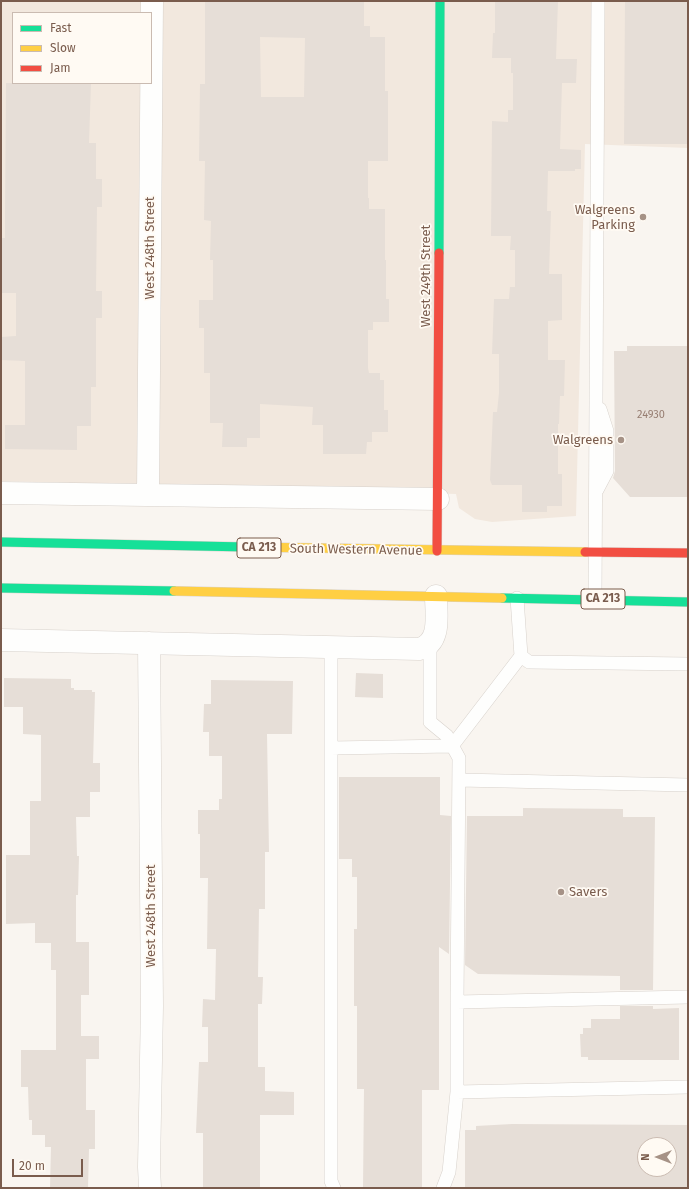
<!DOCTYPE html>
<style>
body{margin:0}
#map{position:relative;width:689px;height:1189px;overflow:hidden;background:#f9f5f0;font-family:"Fira Sans",sans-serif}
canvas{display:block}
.frame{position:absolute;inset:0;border:2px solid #7a5c4d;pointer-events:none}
.legend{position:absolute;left:12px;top:12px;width:140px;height:72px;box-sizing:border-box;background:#fffaf3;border:1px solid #cabbb1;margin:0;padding:5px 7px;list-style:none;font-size:12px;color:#7a5c4d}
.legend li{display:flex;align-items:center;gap:8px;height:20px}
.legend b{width:20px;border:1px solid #cabbb1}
.north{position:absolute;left:637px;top:1137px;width:40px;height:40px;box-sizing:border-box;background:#fffaf3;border:1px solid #cabbb1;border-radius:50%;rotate:270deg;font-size:11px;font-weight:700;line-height:16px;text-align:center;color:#7a5c4d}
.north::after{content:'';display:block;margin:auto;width:14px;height:18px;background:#a69286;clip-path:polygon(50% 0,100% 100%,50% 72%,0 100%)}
.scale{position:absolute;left:12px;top:1159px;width:71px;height:18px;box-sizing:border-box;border:2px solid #7a5c4d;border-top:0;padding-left:5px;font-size:12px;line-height:14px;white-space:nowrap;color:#7a5c4d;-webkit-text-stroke:3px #fffaf3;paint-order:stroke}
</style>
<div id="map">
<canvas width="689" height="1189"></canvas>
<div class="frame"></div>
<ul class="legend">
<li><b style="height:5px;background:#16e098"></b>Fast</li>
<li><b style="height:5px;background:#ffcf43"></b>Slow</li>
<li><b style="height:5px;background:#f24e42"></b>Jam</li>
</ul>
<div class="north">N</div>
<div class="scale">20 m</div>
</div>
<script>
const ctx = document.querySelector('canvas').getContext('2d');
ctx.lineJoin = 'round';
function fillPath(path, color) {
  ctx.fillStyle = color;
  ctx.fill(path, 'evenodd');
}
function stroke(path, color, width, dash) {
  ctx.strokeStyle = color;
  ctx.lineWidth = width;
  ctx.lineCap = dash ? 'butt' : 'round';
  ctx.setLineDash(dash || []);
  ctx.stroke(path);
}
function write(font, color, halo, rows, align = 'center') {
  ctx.font = font + ' "Fira Sans",sans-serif';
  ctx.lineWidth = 3.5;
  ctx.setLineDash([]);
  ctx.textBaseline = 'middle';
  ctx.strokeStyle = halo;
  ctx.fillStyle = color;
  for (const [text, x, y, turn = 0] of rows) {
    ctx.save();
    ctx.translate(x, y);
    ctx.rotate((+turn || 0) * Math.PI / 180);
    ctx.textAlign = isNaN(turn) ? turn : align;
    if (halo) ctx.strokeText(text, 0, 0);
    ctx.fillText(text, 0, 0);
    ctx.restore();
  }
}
const residential = new Path2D(`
 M1,1H688V148L585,144L576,516L492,522L475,519L459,508L456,494L1,481ZM13,13H151V83H13Z`);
const building = new Path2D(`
 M205,1H364V26H370V37H385V91H388V161H368V198H369V209H385V260H386V299H389V322H373V330H368V368L369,373H380V380H384V410H388V432H372V442H367L366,454H323V425H312L313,407L260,404V438H247V447H222L223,423H210V373H204V328H199V300H213V260H210L211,221L204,220L205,161H199L200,84H205ZM260,37L305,38L304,97H261Z
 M495,1H558L556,59H577L576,83H562L560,149L581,150V169H575V171H548L547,211H551L549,274H562V320L548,321V360H565L564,396H560L559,424H558V474H562V506H547V512H522V485H492L490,480L493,412H497L499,393V354H492L494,299H509L510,287H515V250H510L511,236H491L492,121L508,122V110H513V73H511V58H492L493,33H495Z
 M625,1L688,2V144H624Z
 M6,83H91L89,143H96V179H102V207H97L96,291H102V318H96V387H91V426H77V450L5,449V425H25V361L1,360V337L16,336V293H1V238H5V215Z
 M627,346H688V497H630L613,478L615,471L614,351H627Z
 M356,673L383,674V698L355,697Z
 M4,678L71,679V688H74V690H92V692H95L93,763H100V792H90V817H76L77,856H79L78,895H76V942H89V995H81V1036H99V1059H86V1110H95V1149H89L88,1188H50L51,1147H45V1135H32V1120H29L28,1087H21V1050H56V970H51V943H35V923L6,924V855H30V801H41V735L23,734V707H4Z
 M211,680L293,681L292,734H267L269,852H265V909H259L258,977H263L262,1004H258V1067H265V1091L294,1092V1115H260V1188H203V1133H196L199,1062H208V1027H202L203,999L215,1000L216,949H207L208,878H200V834H198V810H219V799H222V756H209V732H203L204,704H211Z
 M339,777H440V815L451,816L449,954L439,947V1090H422V1188H363L364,1089H357V1006H354V929H357V877H352V859H339Z
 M523,808L623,809V817H655L653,990H620V976L478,974L465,965L467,816H523Z
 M620,1006H653V1009L679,1008V1060H588V1057H581L580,1034H583V1028H591V1019H620Z
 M512,1124L688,1125V1188H465V1130H476V1126ZM645,1145H669V1169H645Z`);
const lane = new Path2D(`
 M597,490L607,471V431L600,409
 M517,598L521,656L529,662L688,664
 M595,599L598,1
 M430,644V722L447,736L459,758L457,1002
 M331,648V1181L334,1188
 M331,748L452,746L521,656
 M459,780L688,785
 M688,997L457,1002V1092L688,1087
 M443,1188L449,1172L457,1092`);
const street = new Path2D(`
 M1,493L438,499
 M148,494L152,1
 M1,640L419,649C442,643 436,614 436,596
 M149,643L152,1006L149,1167L150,1188`);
const fast = new Path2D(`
 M439,253L440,1
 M1,542L247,547
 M1,588L174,591
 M502,598L688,602`);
const slow = new Path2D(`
 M247,547L585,552
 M174,591L502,598`);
const jam = new Path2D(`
 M437,551L439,253
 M585,552L688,553`);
const markers = [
 [643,217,4,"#a69286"],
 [621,440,4,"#a69286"],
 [561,892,4,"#a69286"]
];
const numberNames = [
 ["24930",651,415]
];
const shields = [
 [259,548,44],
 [603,599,44]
];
const shieldNames = [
 ["CA 213",259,548],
 ["CA 213",603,599]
];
const poiNames = [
 ["Walgreens",635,210],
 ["Parking",635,225],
 ["Walgreens",613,440],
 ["Savers",569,892,"left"]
];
const streetNames = [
 ["West 248th Street",150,248,-90],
 ["West 249th Street",426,276,-90],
 ["South Western Avenue",356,550,1],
 ["West 248th Street",151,916,-90]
];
fillPath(residential, '#f2e8de');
fillPath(building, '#e6ded7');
stroke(lane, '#d7d1cb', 14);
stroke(street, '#d7d1cb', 23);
stroke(fast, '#d9d2cb', 10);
stroke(slow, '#d9d2cb', 10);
stroke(jam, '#d9d2cb', 10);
stroke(lane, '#fefefd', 13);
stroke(street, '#fefefd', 22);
stroke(fast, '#16e098', 9);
stroke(slow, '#ffcf43', 9);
stroke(jam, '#f24e42', 9);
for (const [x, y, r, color] of markers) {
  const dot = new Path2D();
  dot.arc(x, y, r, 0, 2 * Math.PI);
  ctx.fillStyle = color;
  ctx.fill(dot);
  stroke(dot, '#fffaf3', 1.5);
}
write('11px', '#977e72', null, numberNames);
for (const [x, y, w] of shields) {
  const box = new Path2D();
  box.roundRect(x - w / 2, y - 10, w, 20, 3);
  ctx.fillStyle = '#fffaf3';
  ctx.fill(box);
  stroke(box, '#7a5c4d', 1);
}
write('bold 12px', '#7a5c4d', null, shieldNames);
write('13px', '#7a5c4d', '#fffaf3', poiNames, 'right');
write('13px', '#7a5c4d', '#fffaf3', streetNames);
</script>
